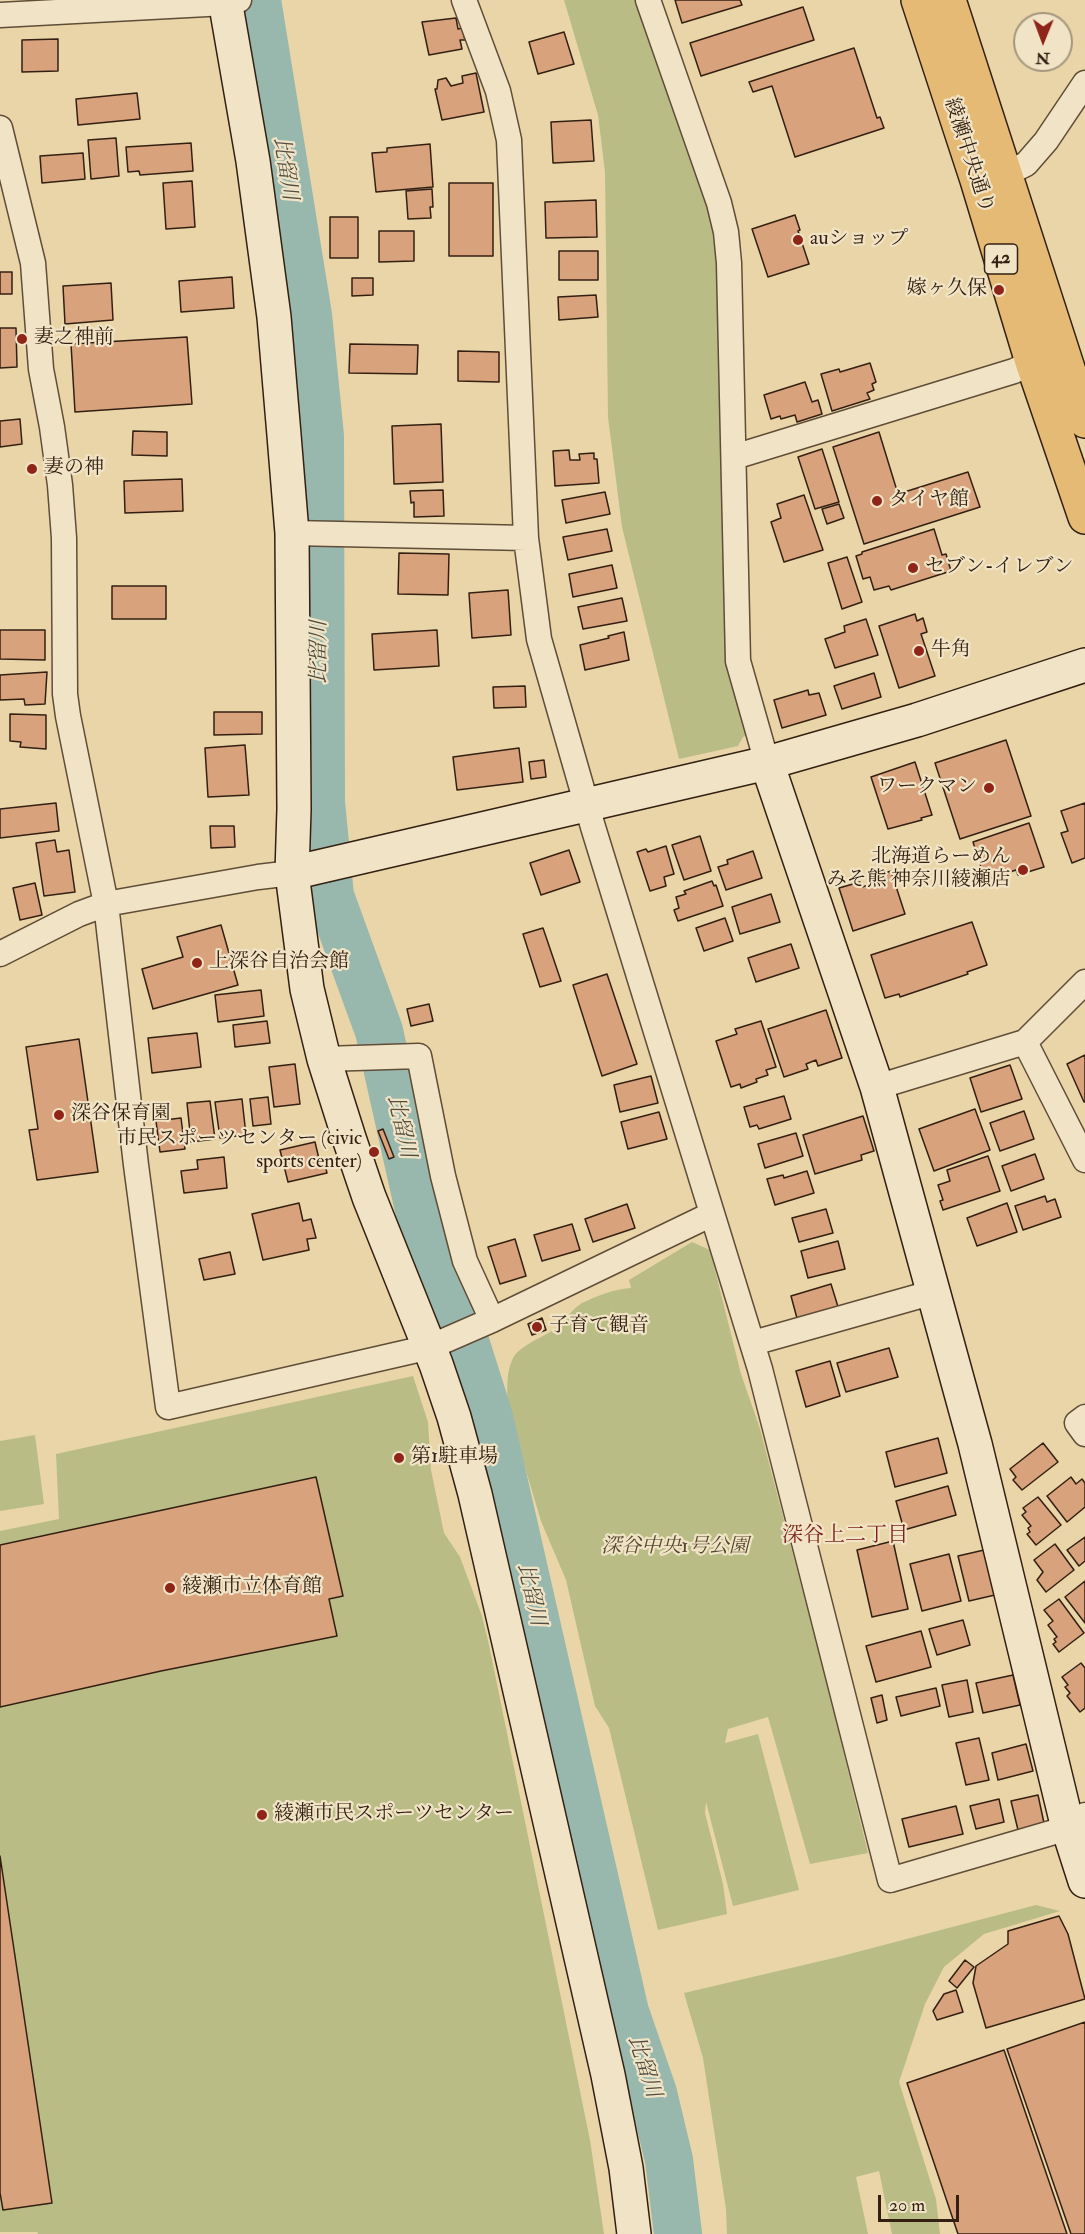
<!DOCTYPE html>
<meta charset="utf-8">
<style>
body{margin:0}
#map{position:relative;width:1085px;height:2234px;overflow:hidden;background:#e9d5a7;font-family:"IM FELL Double Pica",serif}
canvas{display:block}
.north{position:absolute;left:1013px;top:12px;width:60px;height:60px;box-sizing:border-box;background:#f1e4c6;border:2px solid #a5967e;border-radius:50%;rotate:181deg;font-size:16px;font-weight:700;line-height:24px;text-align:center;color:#332013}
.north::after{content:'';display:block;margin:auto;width:21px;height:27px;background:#8f2418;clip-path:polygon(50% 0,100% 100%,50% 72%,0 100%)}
.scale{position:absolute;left:878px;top:2195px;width:81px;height:27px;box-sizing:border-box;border:3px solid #332013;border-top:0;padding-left:8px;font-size:18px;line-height:21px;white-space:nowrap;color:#332013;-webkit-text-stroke:4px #f1e4c6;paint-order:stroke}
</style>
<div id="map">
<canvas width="1085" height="2234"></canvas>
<div class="north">N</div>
<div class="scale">20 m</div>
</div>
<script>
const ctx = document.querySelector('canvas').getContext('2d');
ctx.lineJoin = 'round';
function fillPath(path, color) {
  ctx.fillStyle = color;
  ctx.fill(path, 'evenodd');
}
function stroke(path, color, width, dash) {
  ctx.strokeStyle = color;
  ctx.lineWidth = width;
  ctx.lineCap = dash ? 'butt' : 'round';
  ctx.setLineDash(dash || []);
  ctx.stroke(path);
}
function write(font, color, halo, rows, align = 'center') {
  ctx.font = font + ' "IM FELL Double Pica","Noto Serif JP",serif';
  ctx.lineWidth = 4.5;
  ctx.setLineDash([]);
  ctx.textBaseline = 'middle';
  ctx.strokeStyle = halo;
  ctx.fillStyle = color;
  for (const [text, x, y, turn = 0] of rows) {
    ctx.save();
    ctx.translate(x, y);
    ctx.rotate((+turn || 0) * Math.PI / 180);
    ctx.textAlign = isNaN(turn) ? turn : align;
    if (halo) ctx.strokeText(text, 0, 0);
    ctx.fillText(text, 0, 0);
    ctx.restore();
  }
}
const green = new Path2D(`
 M564,0H642L715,228L750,733L743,737L738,746L679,759L622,527L608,417L605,172L598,115Z
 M692,1242L710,1250L741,1374L760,1429L826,1680L868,1853L810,1864L768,1717L728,1729L725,1743L758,1734L799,1890L733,1906L706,1802L705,1813L723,1884L727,1914L658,1930L609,1728L595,1706L566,1580L541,1521L509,1414C507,1397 505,1374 513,1358C522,1343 546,1337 559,1326C566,1319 573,1308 582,1303C597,1296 614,1289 631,1288L629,1280Z
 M413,1376L428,1422L431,1470L444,1533L460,1557L482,1616L489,1645L590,2140L604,2234H38L37,2232H0V1531L59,1519L56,1454Z
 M35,1435L44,1504L0,1511V1441Z
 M1036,1905L1060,1911L984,1934L944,1967L925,2004L899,2082L936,2199L940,2234H892L879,2171L856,2177L868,2234H727L726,2209L703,2058L684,1993L838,1957Z`);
const river = new Path2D(`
 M257,0L308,315L320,436L321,802L330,896L379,1031L424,1232L455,1310L489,1417L625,2012L653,2093L669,2160L678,2234`);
const building = new Path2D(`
 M675,0H740L742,5L682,23Z
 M803,7L814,40L701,76L690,43Z
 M456,18L458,29L462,28L465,40H460L462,49L429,55L422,22Z
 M564,32L574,64L538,74L529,42Z
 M58,39V71L22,72V40Z
 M854,48L877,118L880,117L884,128L795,157L772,86L753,92L749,82Z
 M476,73L484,112L442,120L435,89H437L438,80L446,78L451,86L463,83L462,76Z
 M137,93L140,119L78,125L76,99Z
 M591,120L594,161L553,163L551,122Z
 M116,138L119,176L91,179L88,140Z
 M191,143L193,171L140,175L139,171L128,172L126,147Z
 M430,144L433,187L376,192L372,153L387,152V148Z
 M83,153L85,179L42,183L40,156Z
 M192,181L195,227L166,229L163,183Z
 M449,183H493V256H449Z
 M432,189L433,207H430L431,218L408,219L406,191Z
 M596,200L597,237L546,238L545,202Z
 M795,215L800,230L798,231L809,264L768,277L752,229Z
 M330,217H358V258H330Z
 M379,231H414V261L379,262Z
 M559,251H598V280H559Z
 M0,272H12V294H0Z
 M232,277L234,308L181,312L179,281Z
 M352,278H373V295L352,296Z
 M111,283L113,320L65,324L63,286Z
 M596,295L598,317L559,320L558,297Z
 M0,328H16L17,367L0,368Z
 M187,337L192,404L75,412L71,344Z
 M350,344L418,345L417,374L349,373Z
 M458,351L499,352V382L458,381Z
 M870,363L876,382L872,384L874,390L867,393L870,399L832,411L821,374L839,369L840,372Z
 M805,382L812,402L818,400L822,414L797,422L795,415L781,419L780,416L771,419L764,395Z
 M20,419L22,444L0,447V421Z
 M441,424L443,482L394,484L392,426Z
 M133,431L167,432V456L132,455Z
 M879,432L898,494L968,472L980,507L864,544L833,447Z
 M822,449L839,502L815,509L798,457Z
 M569,450L570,460H580L579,454L594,453V459H597L599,483L555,486L553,451Z
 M182,479L183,511L125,513L124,481Z
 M443,490L444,516L414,517V502L411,503L410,491Z
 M605,492L610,514L566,523L562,500Z
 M804,495L823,550L784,562L771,522L781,518L777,504Z
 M839,504L844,518L827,524L822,509Z
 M607,529L612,551L568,560L563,537Z
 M934,529L942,555L946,554L951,571L891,590L889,586L874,590L870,577L863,579L856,556L862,554V552Z
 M399,553L449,554L448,595L398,594Z
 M847,557L862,602L842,609L828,563Z
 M612,565L617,588L573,597L569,574Z
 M112,586H166V619H112Z
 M508,590L511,635L472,638L469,593Z
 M622,598L627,621L583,629L578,607Z
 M915,614L917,621L923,618L927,632L921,634L935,676L899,688L879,626Z
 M866,619L878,655L835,668L825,639L845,632L844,626Z
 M0,630H45V660L0,659Z
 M437,630L439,666L374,670L372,634Z
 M624,632L629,660L585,670L580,645L609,638L608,636Z
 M47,672L45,704L25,705L24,699L0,700V675Z
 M874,673L881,697L842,709L834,686Z
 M525,686L526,707L494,708L493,687Z
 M808,690L809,695L819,693L826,715L782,728L774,700Z
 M214,712H262V734L214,735Z
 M10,714L46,715V749L20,747L21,742L10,741Z
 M1006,740L1031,816L960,839L935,763Z
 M245,745L249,795L208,797L205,748Z
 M519,748L523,782L457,790L453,757Z
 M544,760L546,777L531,779L529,762Z
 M915,762L932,815L921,818L922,820L888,829L871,777Z
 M56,803L59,831L0,838V809Z
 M1085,803V858L1072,863L1061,833L1068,831L1061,811Z
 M1029,823L1044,867L1018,875L1016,870L985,880L973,842Z
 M210,826H234L235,847L211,848Z
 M700,836L711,871L684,880L672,845Z
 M55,840L57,852L69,850L75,892L44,896L36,843Z
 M666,846L674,874L664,877L666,886L650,891L637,852L646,849L648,852Z
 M569,850L580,882L541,895L530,863Z
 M753,851L762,878L726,890L718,867L728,864L727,860Z
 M891,871L905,914L853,931L839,888L860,882L862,887L872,884L870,878Z
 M712,881L714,886L716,885L723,906L678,921L674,910L679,908L676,897L686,894L684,891Z
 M35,883L42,915L20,920L13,888Z
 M771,894L780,922L740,934L732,907Z
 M725,918L733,941L704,951L696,928Z
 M972,922L987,965L967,972L968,974L900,997L899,994L885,998L871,955Z
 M221,925L238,985L153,1009L142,969L183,957L177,937Z
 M543,928L561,981L540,987L523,934Z
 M791,944L799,968L756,982L748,958Z
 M607,974L637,1064L602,1076L573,985Z
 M261,990L264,1016L218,1022L215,995Z
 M429,1004L433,1021L411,1026L407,1009Z
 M826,1010L842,1058L818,1066L816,1060L806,1064L808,1069L784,1077L768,1029Z
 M267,1021L270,1043L235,1047L233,1025Z
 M761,1021L776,1067L766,1070L768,1075L756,1079L757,1082L741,1088L740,1084L731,1087L716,1041L737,1034L735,1029Z
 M197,1033L201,1067L152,1073L148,1038Z
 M79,1039L98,1172L37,1180L29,1130L38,1129L26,1047Z
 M1085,1055V1102H1084L1067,1064Z
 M295,1064L300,1104L274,1107L269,1067Z
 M1010,1065L1022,1099L981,1112L970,1078Z
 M651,1076L658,1103L620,1112L614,1085Z
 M784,1096L791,1119L759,1129L757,1125L750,1127L744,1107Z
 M268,1097L271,1124L253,1126L250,1099Z
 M242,1099L246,1135L220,1138L215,1102Z
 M210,1101L215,1139L191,1142L187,1103Z
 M975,1109L990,1150L934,1171L919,1129Z
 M1024,1111L1034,1139L1000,1151L990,1123Z
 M659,1112L667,1139L628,1149L621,1122Z
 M863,1116L874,1151L861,1155L862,1160L815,1174L803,1135Z
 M181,1118L185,1149L160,1152L156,1121Z
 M383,1129L394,1157L389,1159L378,1131Z
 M796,1133L803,1156L765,1168L758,1144Z
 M315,1142L320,1163L324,1161L327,1173L288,1182L280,1150Z
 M1035,1154L1044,1179L1011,1191L1002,1166Z
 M988,1156L1000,1191L943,1210L940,1201L943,1200L938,1185L950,1181L947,1170Z
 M224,1157L227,1188L184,1193L181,1171L198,1169L197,1160Z
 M807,1171L814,1193L775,1205L767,1179L783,1175L784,1178Z
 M1045,1196L1047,1202L1055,1199L1061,1217L1023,1230L1015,1206Z
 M299,1203L303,1221L311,1219L316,1238L307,1239L309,1250L263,1260L252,1214Z
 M1007,1203L1017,1232L977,1246L967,1218Z
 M627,1204L635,1228L593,1242L585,1219Z
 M826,1209L833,1233L799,1242L792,1218Z
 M572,1224L580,1250L542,1261L534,1235Z
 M515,1239L526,1276L500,1284L488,1247Z
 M838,1241L845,1269L808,1278L801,1251Z
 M230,1252L235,1274L204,1280L199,1259Z
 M831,1284L839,1310L798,1322L791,1296Z
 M542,1318L546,1330L532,1335L528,1324Z
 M889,1348L898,1377L846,1392L837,1363Z
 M830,1361L840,1396L806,1407L796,1371Z
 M938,1438L947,1473L895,1487L886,1452Z
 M1043,1443L1058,1462L1022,1490L1013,1480L1016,1477L1010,1469Z
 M316,1477L343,1596L329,1599L337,1636L161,1671L0,1707V1545Z
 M1071,1477L1076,1484L1082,1479L1085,1483V1507L1067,1522L1047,1496Z
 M948,1486L956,1515L904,1530L896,1501Z
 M1038,1497L1061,1525L1036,1545L1027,1534L1030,1532L1028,1528L1031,1526L1022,1515L1026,1512L1023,1508Z
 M1085,1537V1561L1079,1566L1067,1550Z
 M893,1541L908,1609L872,1617L857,1550Z
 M1055,1544L1074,1570L1046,1592L1037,1580L1043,1572L1034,1560Z
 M984,1550L995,1595L969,1601L958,1556Z
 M949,1554L961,1601L922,1611L910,1564Z
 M1085,1581V1623L1065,1597Z
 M1059,1599L1084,1633L1059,1652L1053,1644L1056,1642L1054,1639L1057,1637L1048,1625L1053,1621L1044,1610Z
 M963,1620L970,1645L937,1655L929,1629Z
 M921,1631L931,1667L876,1682L866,1646Z
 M1081,1663L1085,1668V1708L1080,1712L1067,1696L1070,1693L1065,1687L1068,1685L1062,1677Z
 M1013,1675L1020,1705L983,1713L976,1683Z
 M967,1680L973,1712L949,1717L942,1685Z
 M936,1688L940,1706L901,1716L896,1697Z
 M882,1695L887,1720L877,1723L871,1698Z
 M979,1738L989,1780L966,1785L956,1743Z
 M1026,1744L1033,1771L998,1780L992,1753Z
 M1038,1795L1044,1823L1018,1830L1011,1801Z
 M999,1799L1004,1822L976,1829L970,1806Z
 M956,1806L963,1834L909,1847L902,1819Z
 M0,1856L52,2203L3,2210L0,2193Z
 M1059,1916L1068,1934L1085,1999L986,2028L973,1983L976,1966L1008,1944V1931Z
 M965,1960L974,1967L957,1988L949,1981Z
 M956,1990L963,2012L937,2020L933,2011L944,1994Z
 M1085,2022V2234H1071L1007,2049Z
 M1004,2050L1067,2234H958L907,2083Z`);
const street = new Path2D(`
 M464,0L498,91L509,140L526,538L539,639L593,827L760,1369L890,1880L1068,1828L1085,1815
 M648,0L719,203L726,232L729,263L738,661L767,763
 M0,15L226,3L239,0
 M0,128L33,263L41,369L52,427L60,485L64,538L65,694L68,716L106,904L136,1165L168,1407L430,1347L492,1320L712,1214
 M1006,174L1026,164L1046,141L1085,83
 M734,457L1014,371L1032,362
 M292,533L526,538
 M0,954L79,914L106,904L258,877L292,873
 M1025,1042L1085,1160
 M324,1059L419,1056L443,1176L465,1261L492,1320
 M877,1087L1025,1042L1085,982
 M753,1343L934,1292
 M1085,1417L1077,1423L1085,1434`);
const secondary = new Path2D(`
 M225,0L253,161L274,317L284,435L292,533L294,809L292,873L307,989L324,1059L349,1138L369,1197L436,1364L454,1417L475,1494L608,2075L626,2168L634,2234
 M767,763L877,1087L975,1444L1068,1828L1085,1881
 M292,873L767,763L917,720L1085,665`);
const primary = new Path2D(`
 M918,0L977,180L1032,362L1085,517
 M949,0L1085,421`);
const markers = [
 [798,240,6,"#8f2418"],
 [999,290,6,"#8f2418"],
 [22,339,6,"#8f2418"],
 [32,469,6,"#8f2418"],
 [877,501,6,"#8f2418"],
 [913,568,6,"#8f2418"],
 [919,651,6,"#8f2418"],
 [989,788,6,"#8f2418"],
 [1023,870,6,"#8f2418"],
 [197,963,6,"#8f2418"],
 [59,1115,6,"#8f2418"],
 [374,1152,6,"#8f2418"],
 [537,1327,6,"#8f2418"],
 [399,1458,6,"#8f2418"],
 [170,1588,6,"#8f2418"],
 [262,1815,6,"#8f2418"]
];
const shields = [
 [1001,259,33]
];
const shieldNames = [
 ["42",1001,259]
];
const streetNames = [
 ["綾瀬中央通り",968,156,72]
];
const poiNames = [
 ["auショップ",810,240],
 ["嫁ヶ久保",987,290,"right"],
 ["妻之神前",34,339],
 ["妻の神",44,469],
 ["タイヤ館",889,501],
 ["セブン-イレブン",925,568],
 ["牛角",931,651],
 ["ワークマン",977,788,"right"],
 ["北海道らーめん",1011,858,"right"],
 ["みそ熊 神奈川綾瀬店",1011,881,"right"],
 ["上深谷自治会館",209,963],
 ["深谷保育園",71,1115],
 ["市民スポーツセンター (civic",362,1140,"right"],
 ["sports center)",362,1163,"right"],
 ["子育て観音",549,1327],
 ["第1駐車場",411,1458],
 ["綾瀬市立体育館",182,1588],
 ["綾瀬市民スポーツセンター",274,1815]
];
const parkNames = [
 ["深谷中央1号公園",675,1548]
];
const waterNames = [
 ["比留川",284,169,81],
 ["比留川",320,652,-90],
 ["比留川",400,1127,77],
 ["比留川",530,1595,77],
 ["比留川",643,2067,72]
];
const neighbourhoodNames = [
 ["深谷上二丁目",845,1536]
];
fillPath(green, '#b9bd85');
stroke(river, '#98b8ad', 48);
fillPath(building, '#d8a27d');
stroke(building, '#332013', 1.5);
stroke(street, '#604d38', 27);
stroke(secondary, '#332013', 36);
stroke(primary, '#332013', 36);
stroke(street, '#f1e4c6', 24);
stroke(secondary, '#f1e4c6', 33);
stroke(primary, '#e4ba74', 33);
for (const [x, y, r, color] of markers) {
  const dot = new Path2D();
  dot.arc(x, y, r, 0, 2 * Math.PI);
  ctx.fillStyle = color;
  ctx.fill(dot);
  stroke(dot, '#f1e4c6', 2);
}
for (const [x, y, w] of shields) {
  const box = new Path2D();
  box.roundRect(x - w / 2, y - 15, w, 30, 4.5);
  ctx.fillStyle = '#f1e4c6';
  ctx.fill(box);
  stroke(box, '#332013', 1.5);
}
write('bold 18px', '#332013', null, shieldNames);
write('20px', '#332013', '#f1e4c6', streetNames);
write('20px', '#332013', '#f1e4c6', poiNames, 'left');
write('italic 20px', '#544730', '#f1e4c6', parkNames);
write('italic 21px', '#514e41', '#f1e4c6', waterNames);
write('21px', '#7a1f14', '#f1e4c6', neighbourhoodNames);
</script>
